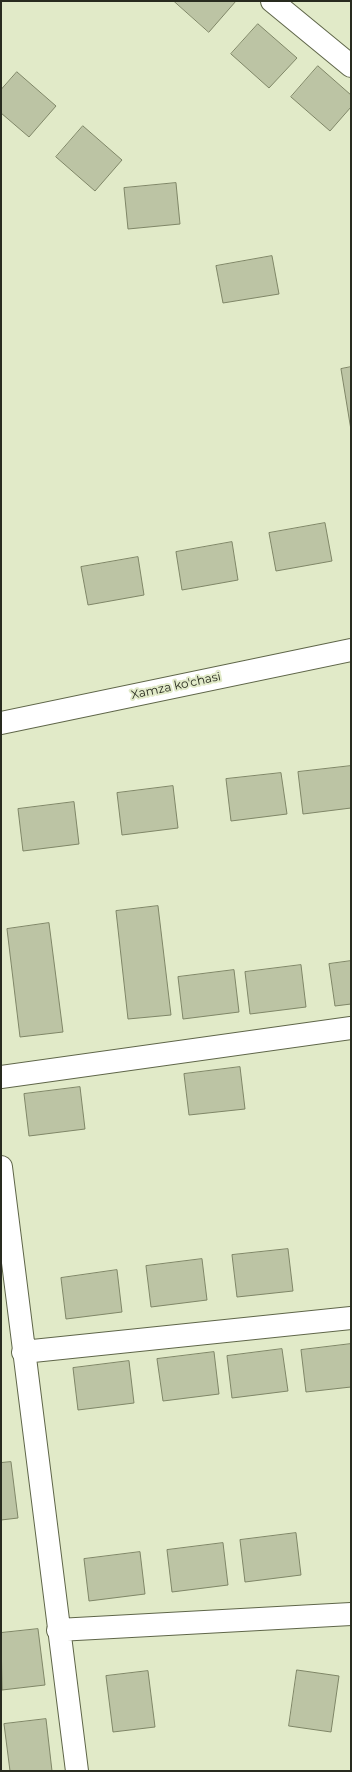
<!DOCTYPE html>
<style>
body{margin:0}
#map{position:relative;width:352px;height:1772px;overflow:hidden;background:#e1eac8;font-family:Montserrat,sans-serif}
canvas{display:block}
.frame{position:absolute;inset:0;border:2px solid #282b1f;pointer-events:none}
</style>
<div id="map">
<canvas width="352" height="1772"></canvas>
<div class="frame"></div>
</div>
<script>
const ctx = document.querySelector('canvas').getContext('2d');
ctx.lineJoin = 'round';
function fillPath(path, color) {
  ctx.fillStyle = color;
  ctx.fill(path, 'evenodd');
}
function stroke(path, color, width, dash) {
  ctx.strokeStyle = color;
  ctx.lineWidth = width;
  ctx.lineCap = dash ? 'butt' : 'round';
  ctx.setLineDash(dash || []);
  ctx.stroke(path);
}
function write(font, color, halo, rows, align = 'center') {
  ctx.font = font + ' Montserrat,sans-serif';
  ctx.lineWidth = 4;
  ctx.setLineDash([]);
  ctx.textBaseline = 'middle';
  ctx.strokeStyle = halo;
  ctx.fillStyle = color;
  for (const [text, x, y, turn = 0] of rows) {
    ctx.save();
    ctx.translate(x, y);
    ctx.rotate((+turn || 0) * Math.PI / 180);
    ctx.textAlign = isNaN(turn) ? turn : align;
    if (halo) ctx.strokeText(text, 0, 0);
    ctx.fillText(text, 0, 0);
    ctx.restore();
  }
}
const building = new Path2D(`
 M174,1H236L209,32Z
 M258,24L297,58L269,88L231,54Z
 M318,66L351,95V107L330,131L291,97Z
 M17,72L56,106L29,137L1,113V90Z
 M83,126L122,160L95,191L56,157Z
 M176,183L180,224L128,229L124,188Z
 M272,256L279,294L223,303L216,266Z
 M351,367V430L341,369Z
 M325,523L332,561L276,571L269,533Z
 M232,542L238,580L182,590L176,552Z
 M138,557L144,595L88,605L81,567Z
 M351,766V808L303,814L298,772Z
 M281,773L287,814L231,821L226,779Z
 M173,786L178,828L122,835L117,793Z
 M74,802L79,844L23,851L18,809Z
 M158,906L171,1015L128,1019L116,911Z
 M49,923L63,1032L20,1037L7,929Z
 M351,961V1004L335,1006L329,964Z
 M301,965L306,1007L250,1014L245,972Z
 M234,970L239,1012L183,1019L178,977Z
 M240,1067L245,1109L189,1115L184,1074Z
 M80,1087L85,1129L29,1136L24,1094Z
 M288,1249L293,1291L237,1297L232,1255Z
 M202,1259L207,1300L151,1307L146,1266Z
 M117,1270L122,1312L66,1319L61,1278Z
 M351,1344V1387L306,1392L301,1350Z
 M282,1349L288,1391L232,1398L227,1356Z
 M214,1352L219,1394L163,1401L157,1359Z
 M129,1361L134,1403L78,1410L73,1368Z
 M11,1462L18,1518L1,1520V1463Z
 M296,1533L301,1575L245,1582L240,1540Z
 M223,1543L228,1585L172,1592L167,1550Z
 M140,1552L145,1594L89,1601L84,1559Z
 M38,1629L45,1685L2,1690L1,1633Z
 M297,1670L339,1676L331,1732L289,1726Z
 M148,1671L155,1727L113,1732L106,1676Z
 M46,1719L52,1771H10L4,1724Z`);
const minor = new Path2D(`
 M272,1L351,66
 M1,723L351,650
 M1,1077L351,1028
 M1,1167L77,1771
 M23,1352L351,1318
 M58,1630L351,1614`);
const streetNames = [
 ["Xamza ko'chasi",176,686,-12]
];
fillPath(building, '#bcc4a4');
stroke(building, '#7f8667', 1);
stroke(minor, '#5f6649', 24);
stroke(minor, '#fff', 22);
write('12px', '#282b1f', '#e1eac8', streetNames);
</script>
